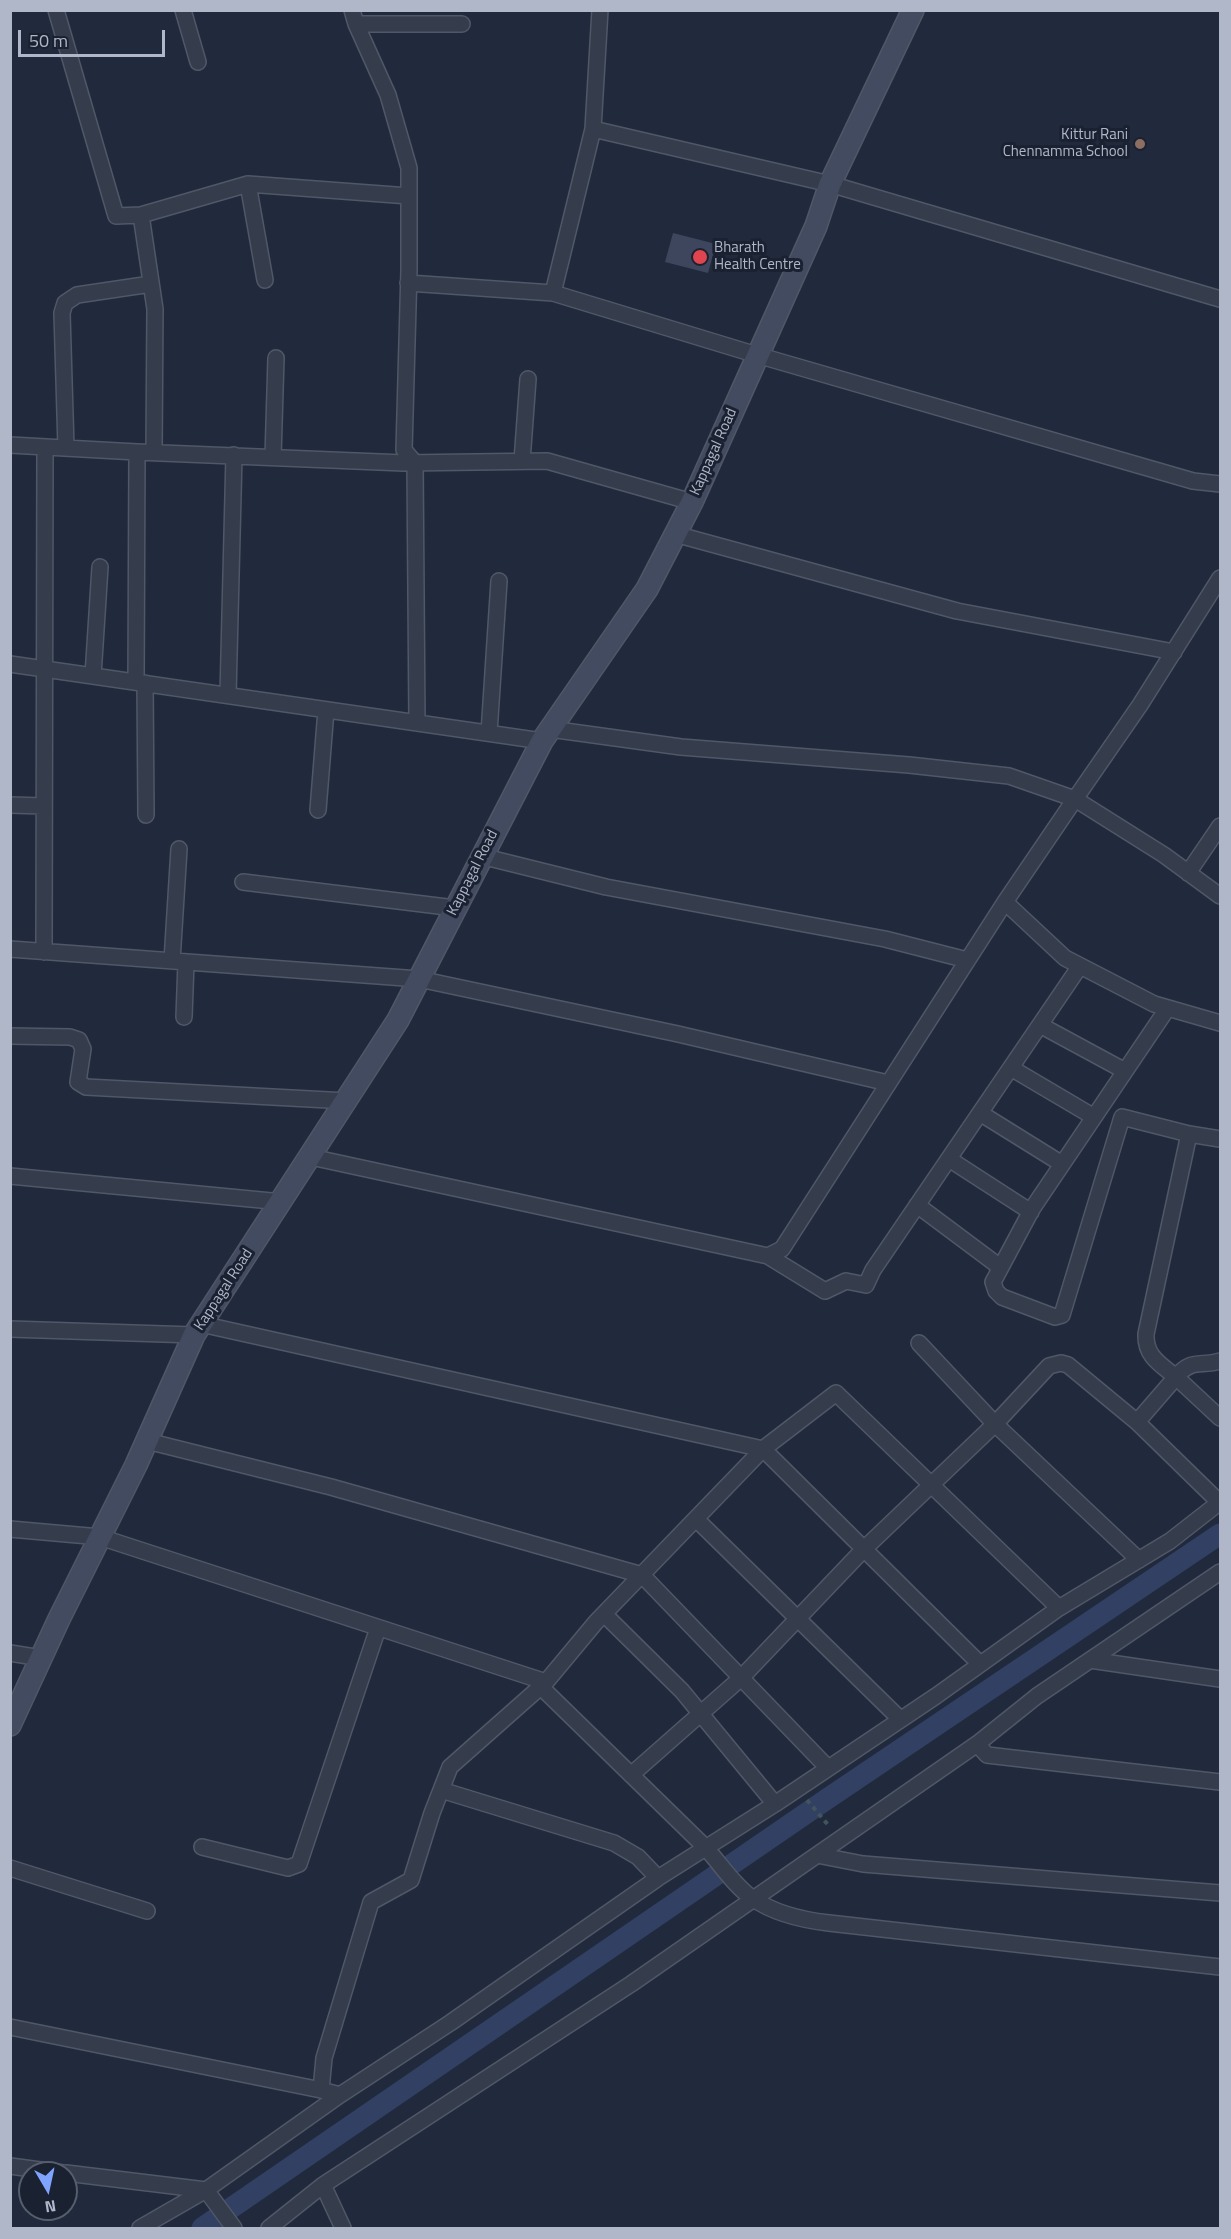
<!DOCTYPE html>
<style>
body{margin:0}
#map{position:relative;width:1231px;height:2239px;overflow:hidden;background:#212a3c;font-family:"Titillium Web",sans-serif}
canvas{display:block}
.frame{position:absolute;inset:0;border:12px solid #b0b7c8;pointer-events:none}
.north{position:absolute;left:18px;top:2161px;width:60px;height:60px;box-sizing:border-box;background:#1a2131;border:2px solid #565d6d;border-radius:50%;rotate:171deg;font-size:16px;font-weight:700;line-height:24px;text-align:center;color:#b0b7c8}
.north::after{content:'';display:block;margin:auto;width:21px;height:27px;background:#80a4fe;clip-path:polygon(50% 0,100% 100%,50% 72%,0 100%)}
.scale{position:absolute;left:18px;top:30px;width:147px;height:27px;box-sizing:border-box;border:3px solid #b0b7c8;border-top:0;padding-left:8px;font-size:18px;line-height:21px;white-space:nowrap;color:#b0b7c8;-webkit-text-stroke:4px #1a2131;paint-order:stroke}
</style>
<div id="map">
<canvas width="1231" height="2239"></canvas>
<div class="frame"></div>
<div class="north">N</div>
<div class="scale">50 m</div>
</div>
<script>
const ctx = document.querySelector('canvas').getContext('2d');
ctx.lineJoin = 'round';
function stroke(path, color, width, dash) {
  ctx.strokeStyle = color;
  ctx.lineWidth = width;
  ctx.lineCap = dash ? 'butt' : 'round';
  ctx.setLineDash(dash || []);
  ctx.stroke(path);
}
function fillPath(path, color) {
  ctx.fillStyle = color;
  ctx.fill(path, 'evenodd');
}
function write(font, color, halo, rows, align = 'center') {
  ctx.font = font + ' "Titillium Web",sans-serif';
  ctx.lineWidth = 6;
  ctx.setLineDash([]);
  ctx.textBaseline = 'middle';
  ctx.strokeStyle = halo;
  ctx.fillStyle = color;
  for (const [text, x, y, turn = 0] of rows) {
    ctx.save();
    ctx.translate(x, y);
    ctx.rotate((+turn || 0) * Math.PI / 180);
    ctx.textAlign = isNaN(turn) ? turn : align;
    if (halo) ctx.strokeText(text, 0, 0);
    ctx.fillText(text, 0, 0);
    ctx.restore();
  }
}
const canal = new Path2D(`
 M202,2228L827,1799L1220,1534`);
const building = new Path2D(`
 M673,233L716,244L708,273L665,262Z`);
const path = new Path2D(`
 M807,1800L829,1826`);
const street = new Path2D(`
 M56,10L116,216L141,215L155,309L154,452
 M183,10L198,62
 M352,10L356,24L388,95L409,168V270L404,450L415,463L417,723
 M356,24H462
 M593,129L830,184L1220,299
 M248,184L265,280
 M141,215L248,184L409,196
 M408,283L553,293L757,355L1193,481L1220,484
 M553,293L593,129L600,10
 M10,445L137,452L404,463L547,461L692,502
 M66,448L62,313L65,303L77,295L151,284
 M273,457L276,358
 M522,461L528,379
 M675,534L957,611L1174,652
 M1220,578L1140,705L1075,799L1164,855L1220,896
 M10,664L542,741
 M93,676L100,567
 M136,682L137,452
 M145,683L146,815
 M228,695L234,455
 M550,729L681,747L909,765L1009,776L1075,799L1005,902L1065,958L1154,1004L1220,1023
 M489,733L499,581
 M10,805L44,806
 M318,810L326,710
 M481,856L606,887L885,939L967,960
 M1188,873L1220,826
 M243,882L455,908
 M10,949L419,979L678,1034L888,1083
 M44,952L45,447
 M172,961L179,849
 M1167,1009L1032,1209L993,1282L996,1291L1002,1297L1055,1317L1062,1315L1122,1117L1189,1134
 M184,1017L186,962
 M1040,1025L1125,1071
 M10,1036L70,1037L79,1040L83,1049L78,1082L86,1087L347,1101
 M1011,1068L1094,1117
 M980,1113L1062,1164
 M1220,1139L1189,1134L1146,1334C1145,1356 1160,1364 1176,1377C1192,1358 1200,1367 1220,1361
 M311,1157L768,1256L782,1249L1005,902
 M949,1159L1031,1212
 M10,1176L282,1202
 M917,1205L1000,1267
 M768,1256L825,1291L846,1281L866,1285L873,1270L1080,966
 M201,1324L763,1449L980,1664
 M10,1329L194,1335
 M919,1343L995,1424L1139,1560
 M1137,1422L1176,1377L1220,1418
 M147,1441L331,1487L642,1575L828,1768
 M696,1519L900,1719
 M10,1529L100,1537L546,1682
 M604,1614L682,1691L775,1804
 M10,1653L41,1658
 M1090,1660L1220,1679
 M541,1687C595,1739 648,1792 702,1844C719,1861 732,1884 752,1898C775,1914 802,1920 829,1923L1220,1967
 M977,1744L987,1755L1220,1782
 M631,1775L741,1678L864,1549L995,1424L1049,1366L1061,1363L1068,1365L1137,1422L1220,1503
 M441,1790L614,1843L638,1857L658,1878
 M202,1847L288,1868L299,1864L378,1628
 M817,1855L863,1864L1220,1893
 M10,1868L147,1911
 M10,2027L321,2090
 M340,2095L321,2090L324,2058L371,1902L411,1880L432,1813L450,1767L546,1682L596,1622L763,1449L836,1393L1059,1608
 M10,2166L63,2173
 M66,2173L206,2190L234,2228
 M323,2185L343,2228
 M140,2228L206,2190L340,2095L450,2023L658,1878L775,1804L936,1696L1059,1608L1170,1541L1220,1502
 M269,2228L323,2185L631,1984L977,1744L1037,1696L1220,1572`);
const secondary = new Path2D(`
 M10,1725L59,1619L136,1465L194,1335L398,1020L542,741L647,589L692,502L816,226L830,184L913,10`);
const markers = [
 [1140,144,6,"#8d6e63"],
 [700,257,8,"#e0444e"]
];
const poiNames = [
 ["Kittur Rani",1128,135],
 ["Chennamma School",1128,152],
 ["Bharath",714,248,"left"],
 ["Health Centre",714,265,"left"]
];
const streetNames = [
 ["Kappagal Road",714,452,-66],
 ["Kappagal Road",473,873,-63],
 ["Kappagal Road",224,1290,-57]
];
stroke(canal, '#324163', 21);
fillPath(building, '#3d465d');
stroke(street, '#505767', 18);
stroke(secondary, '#505767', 24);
stroke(path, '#41555b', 4, [4.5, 4.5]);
stroke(street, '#353c4c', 15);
stroke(secondary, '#434b60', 21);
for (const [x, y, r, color] of markers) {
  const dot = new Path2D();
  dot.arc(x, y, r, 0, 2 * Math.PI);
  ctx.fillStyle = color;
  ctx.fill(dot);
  stroke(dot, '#1a2131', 2);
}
write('15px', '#b0b7c8', '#1a2131', poiNames, 'right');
write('15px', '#b0b7c8', '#1a2131', streetNames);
</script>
